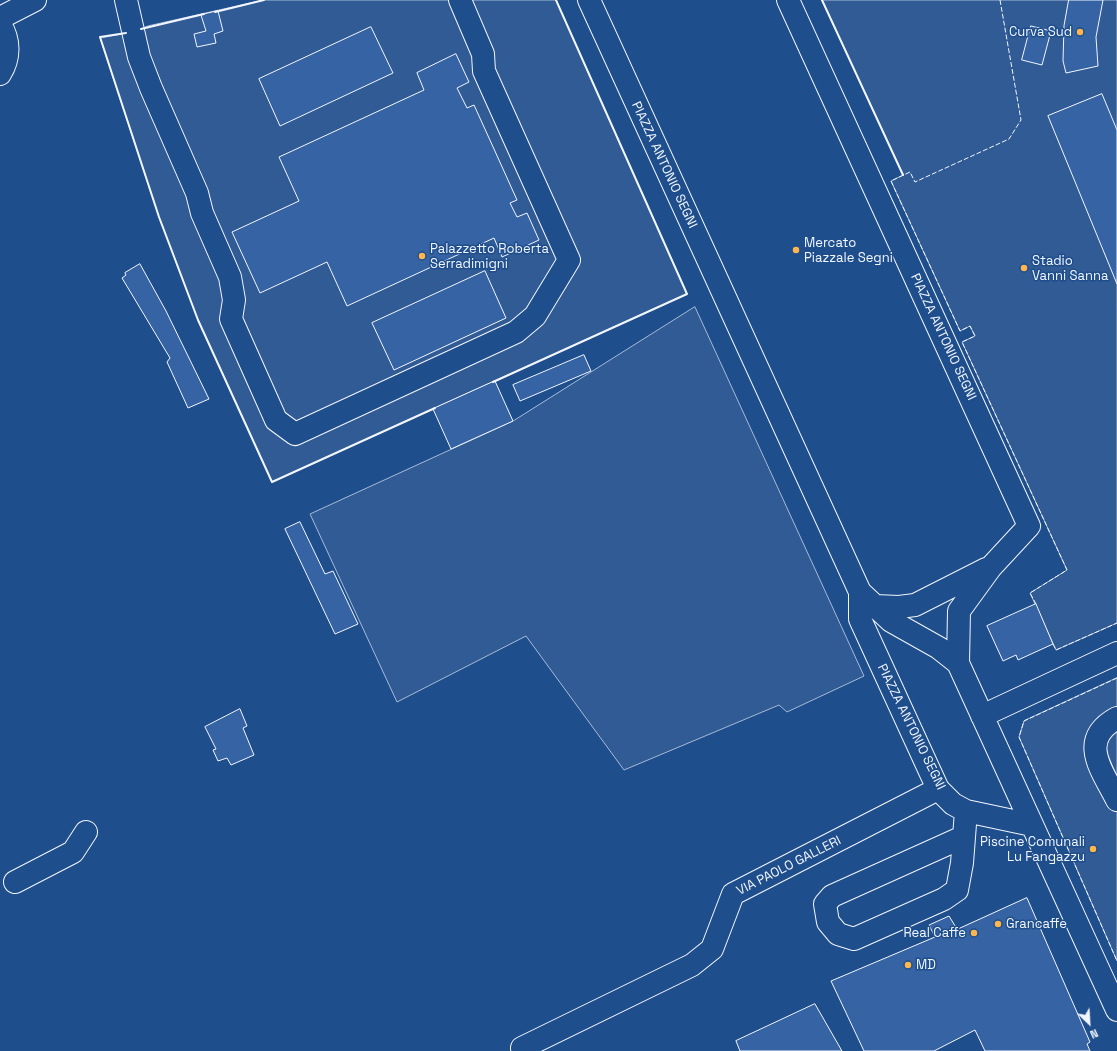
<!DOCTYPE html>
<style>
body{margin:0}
#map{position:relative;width:1117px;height:1051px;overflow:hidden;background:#1f4e8c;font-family:"Space Grotesk",sans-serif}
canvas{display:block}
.north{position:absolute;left:1069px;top:1003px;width:40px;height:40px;-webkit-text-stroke:3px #1f4e8c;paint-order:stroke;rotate:155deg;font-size:11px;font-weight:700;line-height:16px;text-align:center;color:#f2f6ff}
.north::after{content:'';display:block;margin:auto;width:14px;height:18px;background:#f2f6ff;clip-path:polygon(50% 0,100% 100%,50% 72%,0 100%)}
</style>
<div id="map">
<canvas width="1117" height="1051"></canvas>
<div class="north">N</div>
</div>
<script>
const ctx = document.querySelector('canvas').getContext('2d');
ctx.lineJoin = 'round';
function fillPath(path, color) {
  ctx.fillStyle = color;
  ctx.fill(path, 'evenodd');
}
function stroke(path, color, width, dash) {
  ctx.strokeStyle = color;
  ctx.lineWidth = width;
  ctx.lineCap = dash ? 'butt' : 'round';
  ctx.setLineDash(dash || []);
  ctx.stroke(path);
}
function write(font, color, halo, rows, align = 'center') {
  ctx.font = font + ' "Space Grotesk",sans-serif';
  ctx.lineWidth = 3;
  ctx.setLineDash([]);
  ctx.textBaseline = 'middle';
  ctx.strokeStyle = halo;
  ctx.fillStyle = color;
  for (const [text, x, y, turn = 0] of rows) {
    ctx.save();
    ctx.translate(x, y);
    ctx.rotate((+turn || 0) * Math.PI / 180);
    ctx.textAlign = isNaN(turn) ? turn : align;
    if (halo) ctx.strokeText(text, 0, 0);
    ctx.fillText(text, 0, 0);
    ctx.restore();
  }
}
const green = new Path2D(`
 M264,0H556L687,294L272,482L198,320L159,217L100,38L133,32L148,26Z
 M822,0H1117V623L1056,650L1030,593L1067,570L962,342L975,336L970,326L960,331L891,181L903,175Z
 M695,307L864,676L787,712L779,705L624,770L526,636L397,702L310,514L513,421Z
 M1117,678V961L1019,737L1024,721Z`);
const building = new Path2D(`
 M1069,0H1103L1096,37L1098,66L1066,73L1063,61L1064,26Z
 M218,11L223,31L214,34L216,43L197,47L194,34L206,31L201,15Z
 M1031,26L1051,31L1042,65L1022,60Z
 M371,27L393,73L280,126L259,79Z
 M456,54L469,82L457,88L467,108L474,105L494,149L517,200L510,203L517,217L527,213L539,240L502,257L494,238L347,306L327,262L260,293L232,232L299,201L279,157L424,90L417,73Z
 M1102,94L1117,130V284L1048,116Z
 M140,264L166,311L209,399L188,408L167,362L170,358L122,278L126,275L125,273Z
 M485,271L506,318L394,370L372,323Z
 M584,355L591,371L520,401L513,385Z
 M495,381L513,421L451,449L433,409Z
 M300,522L325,574L333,571L358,624L335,634L285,529Z
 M1036,604L1053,644L1018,660L1016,655L1003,661L987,626Z
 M240,709L247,726L243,728L254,755L231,765L227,758L218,761L213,750L216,749L205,727Z
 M1027,898L1090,1042L1087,1044L1090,1051H985L975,1030L934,1051H864L831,981L935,937L929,925L949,916L957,929Z
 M815,1004L842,1051H740L736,1041Z`);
const minor = new Path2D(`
 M126,0L139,57L151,88L197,193L202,213L230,277L234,300L231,319L276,420L295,434L516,332L535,316L569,260L484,71L483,54L460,0
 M589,0L860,592L891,621L939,648L958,663
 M788,0L1029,526L991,567L959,611L958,663L1117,1010
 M0,18L35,0
 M0,24C10,40 10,58 0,74
 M860,592V619L938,789L953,804L966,811L1032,825
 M875,606L899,607L915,605L986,569
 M982,716L1117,653
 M1117,718C1077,740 1102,770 1117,800
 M963,837L832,896L825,904L828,922L838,934L854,939L944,899L957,890L962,863L966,811
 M15,882L73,852L86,832
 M522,1048L692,965L712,949L733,894L938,789`);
const fence = new Path2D(`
 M1000,0L1021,120L1009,139L915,182L910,172L891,181L960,331L970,326L975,336L962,342L1067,570L1030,593L1036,604
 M1053,644L1056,650L1117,623
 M1117,678L1024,721L1019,737L1117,961`);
const wall = new Path2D(`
 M822,0L903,175
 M215,12L264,0
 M141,29L204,14
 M126,33L100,37L159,217L198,320L272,482L435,408
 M493,382L687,294L556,0`);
const markers = [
 [1080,32,4,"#ffb74d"],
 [796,250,4,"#ffb74d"],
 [422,256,4,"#ffb74d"],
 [1024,268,4,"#ffb74d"],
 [1093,849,4,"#ffb74d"],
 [998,924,4,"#ffb74d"],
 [974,933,4,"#ffb74d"],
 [908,965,4,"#ffb74d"]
];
const poiNames = [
 ["Curva Sud",1072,32,"right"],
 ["Mercato",804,243],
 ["Piazzale Segni",804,258],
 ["Palazzetto Roberta",430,249],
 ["Serradimigni",430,264],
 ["Stadio",1032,261],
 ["Vanni Sanna",1032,276],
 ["Piscine Comunali",1085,842,"right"],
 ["Lu Fangazzu",1085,857,"right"],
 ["Grancaffe",1006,924],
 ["Real Caffe",966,933,"right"],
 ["MD",916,965]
];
const streetNames = [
 ["PIAZZA ANTONIO SEGNI",664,165,65],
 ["PIAZZA ANTONIO SEGNI",943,337,65],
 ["PIAZZA ANTONIO SEGNI",911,727,64],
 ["VIA PAOLO GALLERI",789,866,-27]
];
fillPath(green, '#305b95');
stroke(green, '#a8bbd7', 1);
fillPath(building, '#3563a3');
stroke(building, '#f2f6ff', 1);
stroke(minor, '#f2f6ff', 24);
stroke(minor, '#1f4e8c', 22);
stroke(fence, '#f2f6ff', 1, [5, 2]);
stroke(wall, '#f2f6ff', 2);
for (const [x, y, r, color] of markers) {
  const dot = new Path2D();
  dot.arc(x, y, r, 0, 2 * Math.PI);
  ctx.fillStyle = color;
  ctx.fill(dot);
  stroke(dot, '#1f4e8c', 1.5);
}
write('13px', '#f2f6ff', '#1f4e8c', poiNames, 'left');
write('13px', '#f2f6ff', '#1f4e8c', streetNames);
</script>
